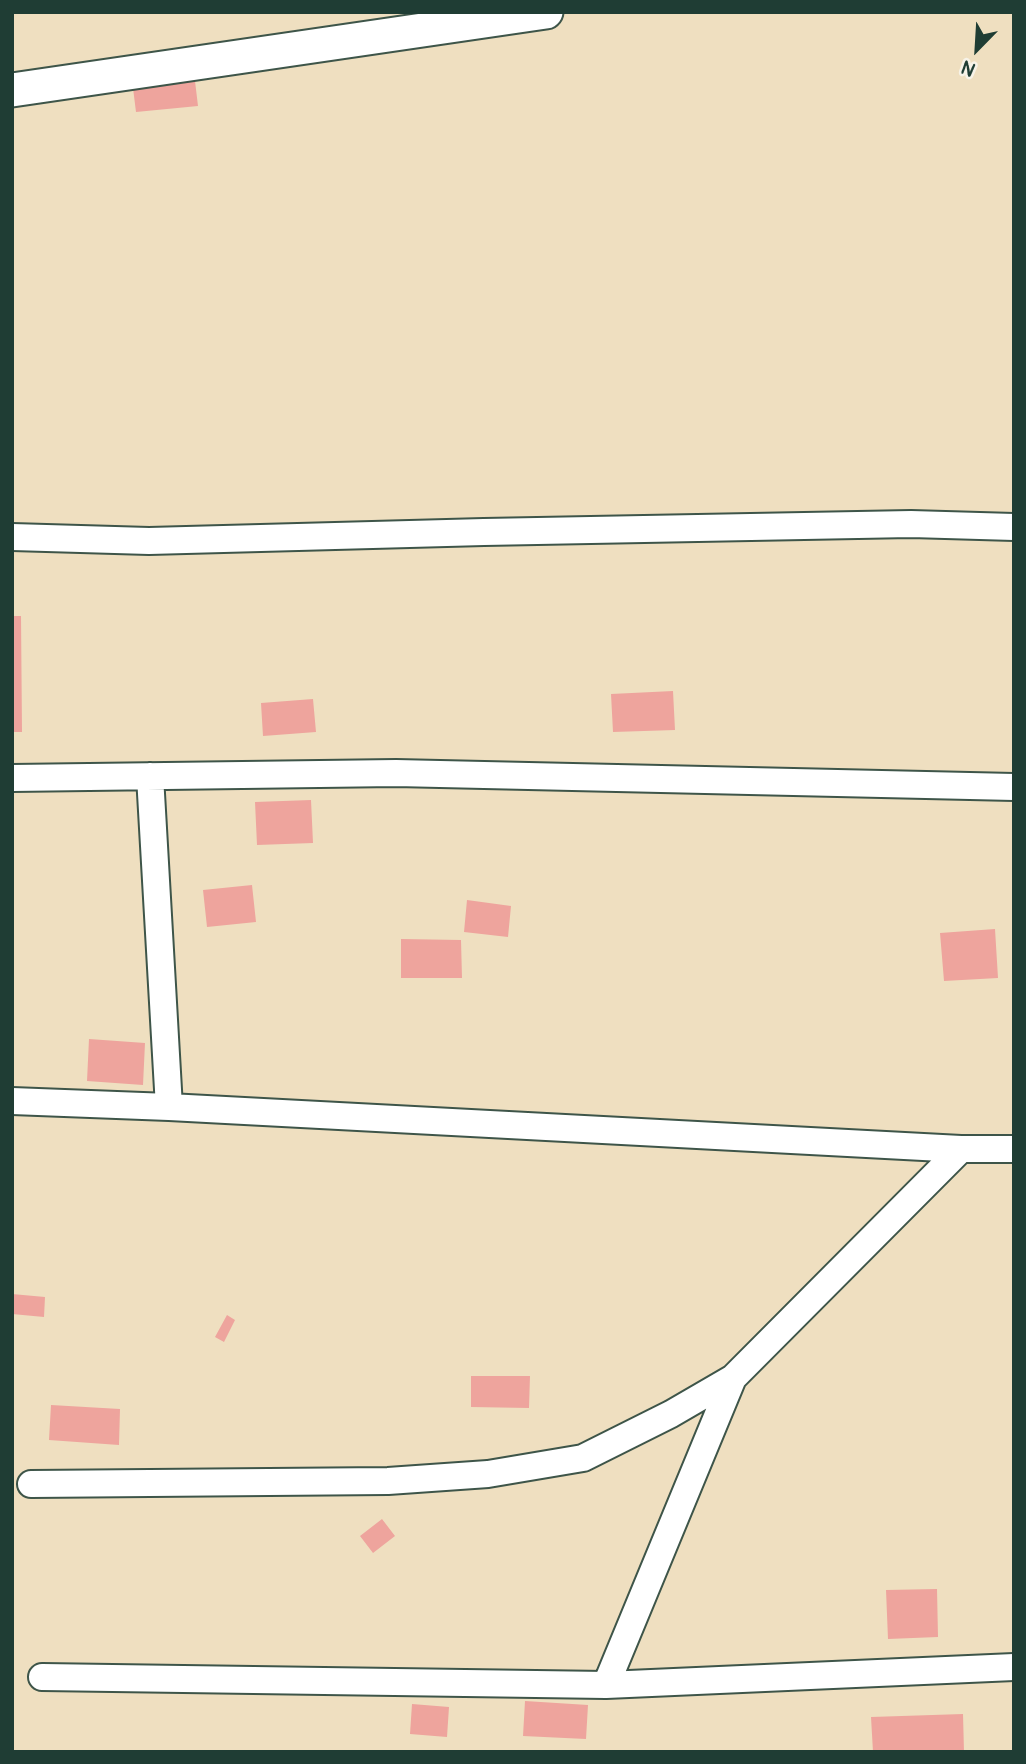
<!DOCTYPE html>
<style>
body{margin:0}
#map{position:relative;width:1026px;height:1764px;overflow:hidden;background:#efdfc0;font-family:Pangolin,sans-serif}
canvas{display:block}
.frame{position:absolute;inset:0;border:14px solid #1f3d34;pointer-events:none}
.north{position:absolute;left:942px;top:14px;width:70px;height:70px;-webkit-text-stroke:5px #f7f3e8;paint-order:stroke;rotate:204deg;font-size:19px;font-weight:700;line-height:28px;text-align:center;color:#1f3d34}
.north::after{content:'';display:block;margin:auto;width:24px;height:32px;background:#1f3d34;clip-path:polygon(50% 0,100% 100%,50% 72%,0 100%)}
</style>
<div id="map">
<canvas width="1026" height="1764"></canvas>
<div class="frame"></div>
<div class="north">N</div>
</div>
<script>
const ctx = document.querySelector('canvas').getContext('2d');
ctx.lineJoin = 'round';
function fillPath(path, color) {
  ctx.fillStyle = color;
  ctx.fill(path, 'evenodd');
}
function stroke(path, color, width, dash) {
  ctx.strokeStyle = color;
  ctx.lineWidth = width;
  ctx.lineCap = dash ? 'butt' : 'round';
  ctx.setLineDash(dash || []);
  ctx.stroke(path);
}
const building = new Path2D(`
 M195,81L198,106L136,112L133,88Z
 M12,616H21L22,732H12Z
 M673,691L675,730L613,732L611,694Z
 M313,699L316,732L263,736L261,703Z
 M311,800L313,843L257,845L255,802Z
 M252,885L256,922L207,927L203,890Z
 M467,900L511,906L508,937L464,932Z
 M995,929L998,978L944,981L940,933Z
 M401,939L461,940L462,978H401Z
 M89,1039L145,1043L143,1085L87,1081Z
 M12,1294L45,1297L44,1317L12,1314Z
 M227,1315L235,1320L224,1342L215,1337Z
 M471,1376H530L529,1408L471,1407Z
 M51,1405L120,1409L119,1445L49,1440Z
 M382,1519L395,1536L373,1553L360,1536Z
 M937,1589L938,1637L888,1639L886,1590Z
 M525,1701L588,1705L586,1739L523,1736Z
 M412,1704L449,1707L447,1737L410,1734Z
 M963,1714L964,1752H873L871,1717Z`);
const minor = new Path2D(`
 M12,537L149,541L484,532L911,524L1014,527
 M150,776L169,1107
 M12,778L396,773L1014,787
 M12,1101L169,1107L961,1149H1014
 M31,1484L388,1481L488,1474L583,1458L671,1414L733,1378L961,1149
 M42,1677L606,1685L1014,1667
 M606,1685L733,1378`);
const tertiary = new Path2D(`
 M12,90L546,12`);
fillPath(building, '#eea49d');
stroke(minor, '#3e5549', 30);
stroke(tertiary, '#3e5549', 37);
stroke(minor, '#fff', 26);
stroke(tertiary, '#fff', 33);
</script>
